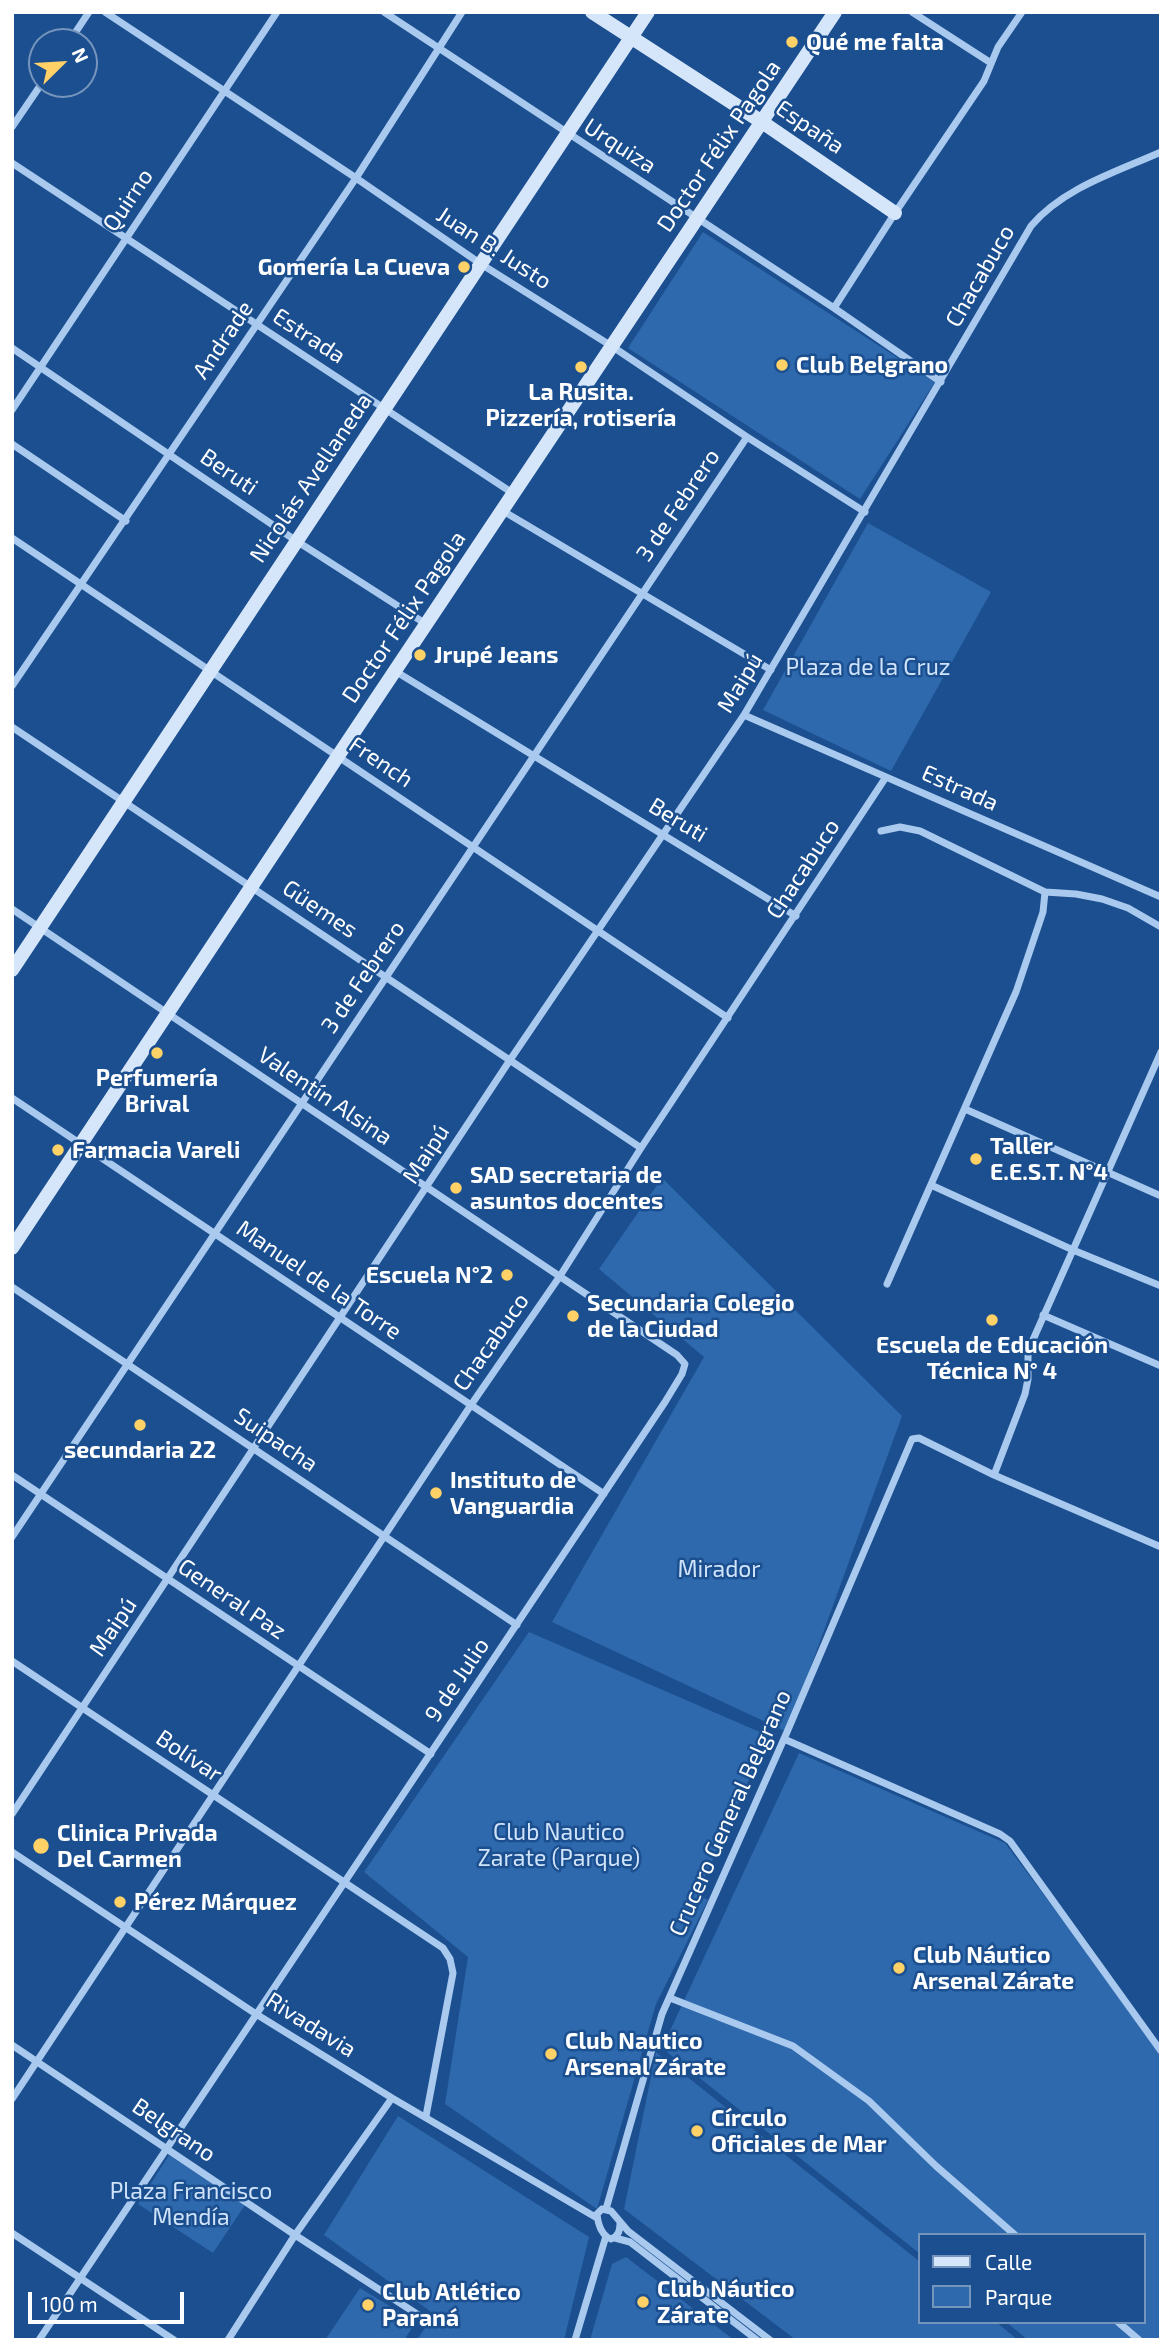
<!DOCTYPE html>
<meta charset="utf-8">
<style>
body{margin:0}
#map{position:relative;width:1173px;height:2352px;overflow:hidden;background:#1b4f8f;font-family:"Exo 2",sans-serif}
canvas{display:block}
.frame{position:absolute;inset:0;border:14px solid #fff;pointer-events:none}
.legend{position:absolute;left:918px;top:2233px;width:228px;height:91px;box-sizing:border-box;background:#1b4f8f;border:2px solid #7695bc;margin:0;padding:9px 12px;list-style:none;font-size:21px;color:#fff}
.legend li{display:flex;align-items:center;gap:14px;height:35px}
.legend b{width:35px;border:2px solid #7695bc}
.north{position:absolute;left:28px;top:28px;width:70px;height:70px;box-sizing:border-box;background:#1b4f8f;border:2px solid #7695bc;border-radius:50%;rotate:66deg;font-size:19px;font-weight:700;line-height:28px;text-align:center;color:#fff}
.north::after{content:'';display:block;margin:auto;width:24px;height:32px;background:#ffd166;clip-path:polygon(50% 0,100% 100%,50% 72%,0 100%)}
.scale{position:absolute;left:28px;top:2292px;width:156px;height:32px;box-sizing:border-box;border:4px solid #fff;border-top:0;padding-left:9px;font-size:21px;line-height:24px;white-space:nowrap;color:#fff;-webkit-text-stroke:5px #1b4f8f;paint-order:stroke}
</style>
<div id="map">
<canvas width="1173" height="2352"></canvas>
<div class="frame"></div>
<ul class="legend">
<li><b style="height:9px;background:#d6e6fa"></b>Calle</li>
<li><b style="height:19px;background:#2e69ad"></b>Parque</li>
</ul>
<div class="north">N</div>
<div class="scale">100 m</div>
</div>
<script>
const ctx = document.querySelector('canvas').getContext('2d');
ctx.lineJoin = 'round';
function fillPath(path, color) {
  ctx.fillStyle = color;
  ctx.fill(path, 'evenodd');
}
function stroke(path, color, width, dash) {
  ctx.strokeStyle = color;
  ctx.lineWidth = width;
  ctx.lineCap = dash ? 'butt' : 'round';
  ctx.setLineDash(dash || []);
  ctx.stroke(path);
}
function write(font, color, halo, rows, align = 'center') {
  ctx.font = font + ' "Exo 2",sans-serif';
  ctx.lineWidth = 5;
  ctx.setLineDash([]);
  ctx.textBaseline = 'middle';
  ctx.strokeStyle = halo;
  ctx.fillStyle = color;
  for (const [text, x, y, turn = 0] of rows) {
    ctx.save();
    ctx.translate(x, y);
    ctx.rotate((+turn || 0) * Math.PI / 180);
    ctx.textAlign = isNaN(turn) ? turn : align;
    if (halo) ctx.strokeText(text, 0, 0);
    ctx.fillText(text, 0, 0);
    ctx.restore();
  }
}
const green = new Path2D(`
 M703,232L935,382L860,499L628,348Z
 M868,523L991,592L891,771L763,710Z
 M662,1178L902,1416L787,1732L552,1622L704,1357L599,1269Z
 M529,1632L769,1736L697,1894L708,1900L656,2004L597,2209L445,2104L468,1957L364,1872Z
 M799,1753L1005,1843L1161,2051V2340H1028L1006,2322H1143V2235H919V2253L662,2048Z
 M656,2052L919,2261V2322H996L1018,2340H796L624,2209Z
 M398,2116L589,2237L564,2340H417L434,2314L324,2235Z
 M169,2155L245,2205L213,2253L138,2204Z
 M626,2257L734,2340H590L612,2264Z
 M360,2288L416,2322L404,2340H325Z`);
const street = new Path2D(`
 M105,12L356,178L481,264L613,347L747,437L865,512
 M384,12L834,308L941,382
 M912,12L991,63
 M69,42L89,12
 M12,127L42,83
 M12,163L514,494
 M834,308L895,213L984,81L998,47L1022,12
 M12,348L295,540L426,624
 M12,410L277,12
 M12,444L126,521
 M503,511L771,670
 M12,538L728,1018
 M395,671L796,916
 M12,686L356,178L462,12
 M744,715L1161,897
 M12,727L641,1148
 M881,831L900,827L920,831L1045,892L1076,894L1102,899L1128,908L1161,927
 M12,909L677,1355L685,1364L682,1374L665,1402L39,2340
 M12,1098L604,1494
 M965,1109L1161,1196
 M931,1185L1073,1250L1161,1286
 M887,1284L1016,992L1043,912L1045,892
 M12,1287L517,1625
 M1043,1315L1161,1366
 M12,1475L431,1754
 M994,1475L1025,1394L1028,1379V1351L1161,1052
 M12,1537L747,437
 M12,1661L443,1948L450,1959L453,1973L426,2116
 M784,1739L1000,1834L1010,1841L1161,2051
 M12,1814L510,1060L744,715L1031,226C1063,188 1116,172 1161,152
 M12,1852L256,2014L392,2098L597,2218
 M670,1998L793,2046L869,2101L936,2166L1015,2235
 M12,2045L295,2235L420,2316
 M12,2099L471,1405L560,1276L641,1148L886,777
 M606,2209L662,2014L787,1732L912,1439L919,1438L994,1475L1161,1547
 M620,2222C620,2230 619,2236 611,2239C601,2235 598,2224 597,2214L602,2209L611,2211L628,2231L770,2340
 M12,2233L174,2340
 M615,2238L630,2242L757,2340
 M1118,2322L1139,2340
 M228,2340L295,2235L392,2098
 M575,2340L606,2236`);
const secondary = new Path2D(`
 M592,12L762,122L895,213
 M12,970L648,12
 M12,1248L338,756L835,12`);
const markers = [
 [792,42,7,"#ffd166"],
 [464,267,7,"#ffd166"],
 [782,365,7,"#ffd166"],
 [581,367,7,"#ffd166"],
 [420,655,7,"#ffd166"],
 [157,1053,7,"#ffd166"],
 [58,1150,7,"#ffd166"],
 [976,1159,7,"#ffd166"],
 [456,1188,7,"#ffd166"],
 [507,1275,7,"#ffd166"],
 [573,1316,7,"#ffd166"],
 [992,1320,7,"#ffd166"],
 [140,1425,7,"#ffd166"],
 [436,1493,7,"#ffd166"],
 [41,1846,9,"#ffd166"],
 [120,1902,7,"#ffd166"],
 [899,1968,7,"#ffd166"],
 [551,2054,7,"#ffd166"],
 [697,2131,7,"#ffd166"],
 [643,2302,7,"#ffd166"],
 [368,2305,7,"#ffd166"]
];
const poiNames = [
 ["Qué me falta",806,42],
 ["Gomería La Cueva",450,267,"right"],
 ["Club Belgrano",796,365],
 ["La Rusita.",581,392,"center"],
 ["Pizzería, rotisería",581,418,"center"],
 ["Jrupé Jeans",434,655],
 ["Perfumería",157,1078,"center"],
 ["Brival",157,1104,"center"],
 ["Taller",990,1146],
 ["E.E.S.T. N°4",990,1172],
 ["Farmacia Vareli",72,1150],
 ["SAD secretaria de",470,1175],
 ["asuntos docentes",470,1201],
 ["Escuela N°2",493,1275,"right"],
 ["Secundaria Colegio",587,1303],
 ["de la Ciudad",587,1329],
 ["Escuela de Educación",992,1345,"center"],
 ["Técnica N° 4",992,1371,"center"],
 ["secundaria 22",140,1450,"center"],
 ["Instituto de",450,1480],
 ["Vanguardia",450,1506],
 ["Clinica Privada",57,1833],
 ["Del Carmen",57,1859],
 ["Pérez Márquez",134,1902],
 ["Club Náutico",913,1955],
 ["Arsenal Zárate",913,1981],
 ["Club Nautico",565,2041],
 ["Arsenal Zárate",565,2067],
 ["Círculo",711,2118],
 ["Oficiales de Mar",711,2144],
 ["Club Náutico",657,2289],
 ["Zárate",657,2315],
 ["Club Atlético",382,2292],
 ["Paraná",382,2318]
];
const streetNames = [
 ["España",810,127,34],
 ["Urquiza",620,146,33],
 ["Doctor Félix Pagola",719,146,-56],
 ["Quirno",128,200,-56],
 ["Juan B. Justo",494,248,33],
 ["Chacabuco",980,276,-60],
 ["Estrada",309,336,33],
 ["Andrade",223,340,-56],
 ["Beruti",229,472,34],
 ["Nicolás Avellaneda",311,478,-56],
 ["3 de Febrero",678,505,-56],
 ["Doctor Félix Pagola",404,617,-56],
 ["Maipú",740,683,-59],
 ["French",381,762,34],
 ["Estrada",960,788,24],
 ["Beruti",678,820,31],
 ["Chacabuco",803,869,-57],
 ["Güemes",320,909,34],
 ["3 de Febrero",363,977,-56],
 ["Valentín Alsina",325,1096,34],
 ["Maipú",426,1154,-57],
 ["Manuel de la Torre",319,1280,34],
 ["Chacabuco",491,1342,-55],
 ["Suipacha",276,1440,34],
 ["General Paz",232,1599,34],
 ["Maipú",113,1627,-56],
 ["9 de Julio",457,1680,-56],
 ["Bolívar",189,1756,34],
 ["Crucero General Belgrano",730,1813,-66],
 ["Rivadavia",311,2025,32],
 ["Belgrano",174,2130,34]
];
const parkNames = [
 ["Plaza de la Cruz",868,667],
 ["Mirador",719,1569],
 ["Club Nautico",559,1832],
 ["Zarate (Parque)",559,1858],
 ["Plaza Francisco",191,2191],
 ["Mendía",191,2217]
];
fillPath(green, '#2e69ad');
stroke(street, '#a9c9ee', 7);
stroke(secondary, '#d6e6fa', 14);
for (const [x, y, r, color] of markers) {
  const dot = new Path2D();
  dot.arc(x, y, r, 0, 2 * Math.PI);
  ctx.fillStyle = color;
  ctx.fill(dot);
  stroke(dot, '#1b4f8f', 2.5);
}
write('bold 23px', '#fff', '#1b4f8f', poiNames, 'left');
write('23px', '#fff', '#1b4f8f', streetNames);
write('23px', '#cfe3fa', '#1b4f8f', parkNames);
</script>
